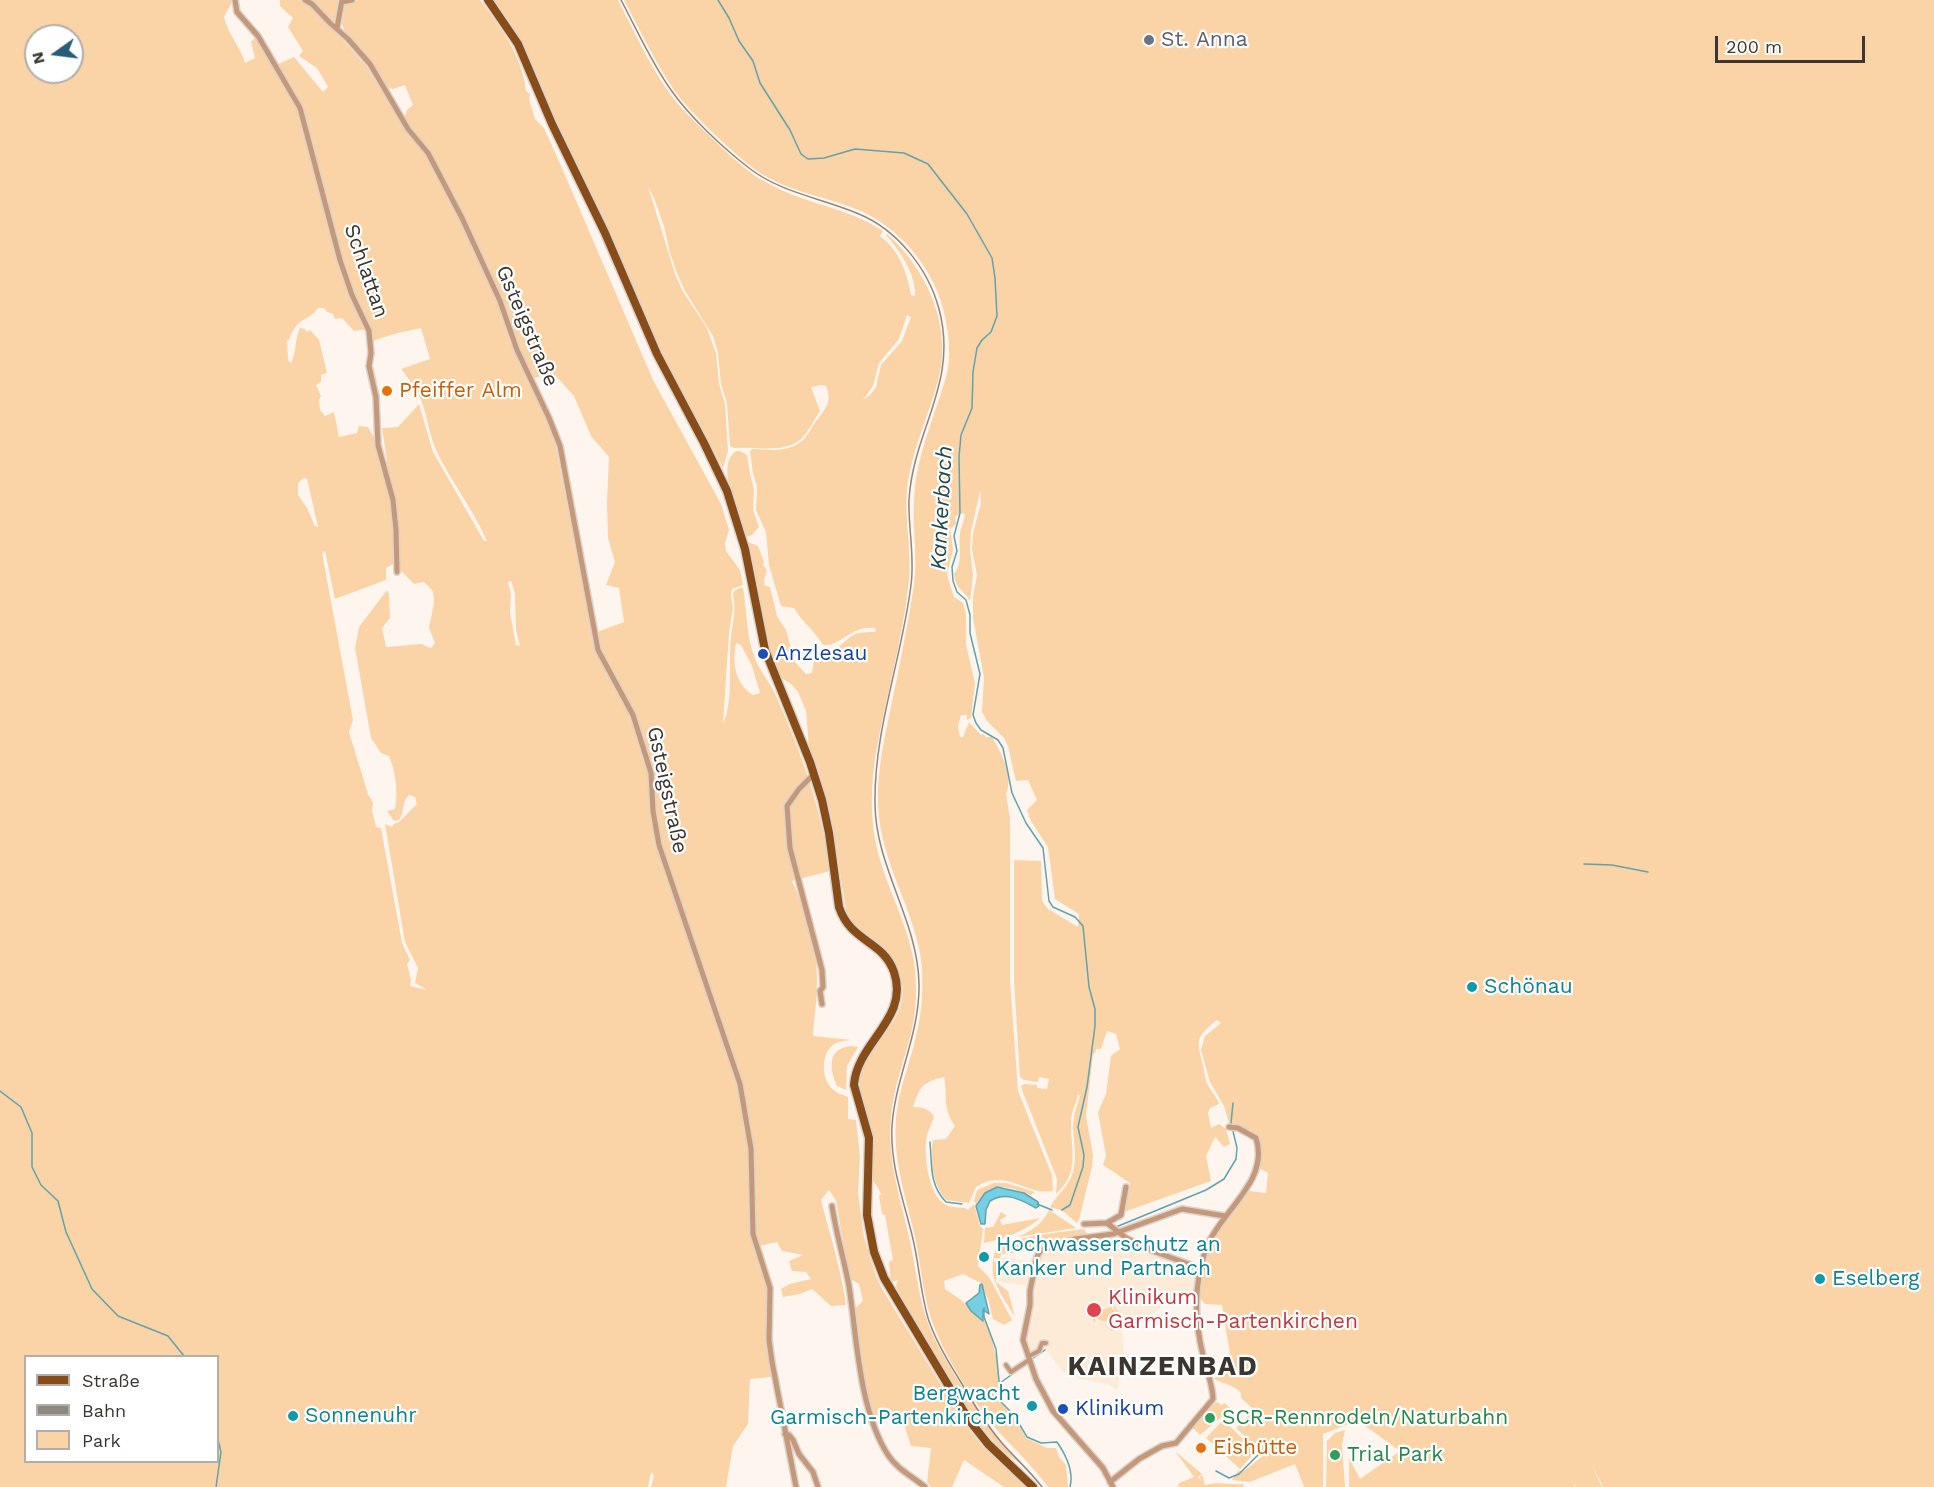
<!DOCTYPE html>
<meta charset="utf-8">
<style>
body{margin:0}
#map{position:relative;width:1934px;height:1487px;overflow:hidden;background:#fef6ee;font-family:"Work Sans",sans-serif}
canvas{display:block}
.legend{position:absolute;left:24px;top:1355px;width:195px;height:108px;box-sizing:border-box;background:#fff;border:2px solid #b1afac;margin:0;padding:8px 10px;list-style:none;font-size:18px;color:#3b3630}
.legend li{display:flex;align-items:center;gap:12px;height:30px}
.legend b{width:30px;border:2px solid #b1afac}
.north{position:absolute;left:24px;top:24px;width:60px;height:60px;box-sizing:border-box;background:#fff;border:2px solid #b1afac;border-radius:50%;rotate:256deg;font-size:16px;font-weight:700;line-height:24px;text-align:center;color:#3b3630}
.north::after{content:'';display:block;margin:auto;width:21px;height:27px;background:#275d78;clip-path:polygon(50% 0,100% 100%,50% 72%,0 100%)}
.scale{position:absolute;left:1715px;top:36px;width:150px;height:27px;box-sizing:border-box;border:3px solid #3b3630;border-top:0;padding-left:8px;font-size:18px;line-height:21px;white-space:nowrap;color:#3b3630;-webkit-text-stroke:4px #fff;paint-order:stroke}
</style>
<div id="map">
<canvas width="1934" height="1487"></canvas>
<ul class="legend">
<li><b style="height:8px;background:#884c18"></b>Straße</li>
<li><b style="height:8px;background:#8e8881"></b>Bahn</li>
<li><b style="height:16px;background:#fad3a6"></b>Park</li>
</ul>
<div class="north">N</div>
<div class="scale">200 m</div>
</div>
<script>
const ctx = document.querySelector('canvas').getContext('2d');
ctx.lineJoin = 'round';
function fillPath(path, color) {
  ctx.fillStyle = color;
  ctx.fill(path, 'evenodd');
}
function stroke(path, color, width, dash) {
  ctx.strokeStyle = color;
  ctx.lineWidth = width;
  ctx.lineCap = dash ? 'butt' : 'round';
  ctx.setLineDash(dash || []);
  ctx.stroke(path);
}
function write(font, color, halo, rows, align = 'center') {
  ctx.font = font + ' "Work Sans",sans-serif';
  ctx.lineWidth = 4.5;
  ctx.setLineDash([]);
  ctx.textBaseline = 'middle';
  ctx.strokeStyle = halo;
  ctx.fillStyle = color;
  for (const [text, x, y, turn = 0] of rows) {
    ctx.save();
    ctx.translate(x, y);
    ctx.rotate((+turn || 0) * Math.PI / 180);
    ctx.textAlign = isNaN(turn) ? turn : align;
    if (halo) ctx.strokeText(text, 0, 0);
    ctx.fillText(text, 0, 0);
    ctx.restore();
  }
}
const built = new Path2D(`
 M1112,1232L1202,1269L1196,1296H1188L1165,1304L1150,1316L1126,1317L1122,1333L1124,1354L1120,1366L1118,1390L1108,1384L1080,1379L1061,1370L1046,1349L1033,1358L1024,1335L1032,1287L998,1281L1002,1257L1029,1261L1035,1251L1062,1239Z`);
const green = new Path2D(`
 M0,0H231V4L224,17C228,34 240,46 245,63L255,58L251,42L257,36L298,108L338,261L367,329L354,331L342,318L335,319L333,314L327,312L324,308H318C306,324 298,315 289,340H287L288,360L291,363C297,352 294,340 300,328L305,329L307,332L310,330L319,340L327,373L321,375V382L316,385L321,396L319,400L320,410L325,416L334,412L339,437L357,433L359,426L368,427L375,439L391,501L395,563L386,568V580L335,599L325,551L322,553L353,720L349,732L368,794L373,803L372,810L376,827L381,828L402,943L410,960L407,964L411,980L410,986L427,990L415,983L418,968L405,942L385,824L392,827L394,824L399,822L417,804L415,797L409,795C401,802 405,812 399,820L394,821L387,811L395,809C398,791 396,773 389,756L381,753L371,738L355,648L359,627L387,590L389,594L390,618L382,628L386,647L421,644L431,648L435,643L429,628L434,603L433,591L424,582L414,584L399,569L398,530L385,464L387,461L382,428L398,427L419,404L433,452L484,541H487C473,509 452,483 437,452C429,436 428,417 421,400C416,388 409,379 401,369L430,359L421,328L394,334L373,341L369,324L354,294L342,260L302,107L276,65L294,57L323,92L328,87L317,68L299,56L303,51L288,27L293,18L280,6V0H300L310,5L328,26L335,31L367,67L402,125L407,110L413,105L405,85L393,89L388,88L371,63L344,30L342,23L345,5L358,0H480C500,25 523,58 526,91L530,94L529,99L535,119L544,128L565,175L653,380L721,504L729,530L725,543L726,551L740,570L743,585L732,589L731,595L733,608L729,633L723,724C734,699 728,665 731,637C733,621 736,610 733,595L734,591L740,588H743C747,611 746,634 754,656C759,670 770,682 776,696C801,752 822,810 830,871L792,881C807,912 818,949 817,984C817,1001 814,1019 813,1036L851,1040C844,1041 838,1041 833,1045C820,1055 821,1082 835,1091C838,1094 844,1095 848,1097V1119L856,1120L860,1157L858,1193L864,1237L875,1273L881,1287L965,1424L983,1447L1028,1487H1004L964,1460L952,1487H931L927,1482L931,1448L911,1446L900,1412L875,1422L867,1397L854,1309L863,1301L859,1284L849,1278L836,1200L829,1190L821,1200C830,1235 841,1269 846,1305L831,1306L812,1289L800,1294L783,1297L781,1289L790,1284L811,1279L806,1272L792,1271L789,1261L803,1255L782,1251L777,1242L755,1247L767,1288L768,1340L772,1377L750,1379L748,1424L733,1446L726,1487H651L654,1476L651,1472L648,1487H0ZM36,36H72V72H36ZM465,218L484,261L498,302L462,223ZM553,373L574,396L591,436L609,457L607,503L608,538L615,562L606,585L619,588L624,622L592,634L556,447L546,419L527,380ZM304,478L307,479L318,527L315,526L307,508L298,495V483ZM511,581L515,594L516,630L520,646L516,645L510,613L511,594L508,582ZM736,643L741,645L752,666L760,693L753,695C735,684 732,663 736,643ZM26,1356H218V1462H26Z
 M311,0H339L335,21H332Z
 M494,0H618C636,35 652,72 677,103C690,118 705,131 719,145C736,161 752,176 773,186C809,205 849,208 883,231L880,236C899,250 907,272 911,295L915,296C916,274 900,251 886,235L887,234C925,267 952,325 939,376C930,414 911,450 907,490C904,520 912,550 909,580C903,640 885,699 875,758C870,796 870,830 882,866C893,901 911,933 915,970C917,992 916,1016 910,1037C903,1064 893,1090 891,1117C887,1159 899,1192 908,1233C915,1261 917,1290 926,1317C932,1338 944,1356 954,1374C975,1408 994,1436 1022,1465L1001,1450L973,1417L902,1301L896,1286L898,1280L891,1282L889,1262L893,1260L885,1215L882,1214L879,1196L881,1194C879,1189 874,1183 872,1178C870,1170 874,1148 873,1137C870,1115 853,1093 862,1070C875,1034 915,1017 899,972C889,945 863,937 847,916L831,817L819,772L809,747L806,711L798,692L791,684L780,677L768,647L748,542L758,546L764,562L763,565L767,570L764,580V585L770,587L777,616L786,630L795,662L806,674L812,673L814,661L827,654L828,649L835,650C854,635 850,632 876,632L875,628C850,625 841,647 823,645C815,631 802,622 794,608L781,606L769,565L766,532L756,510L757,486L753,474L750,451L753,449C771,450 790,453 804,439C809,434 812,426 817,420C827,407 832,402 826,386L822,385L811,387L820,411C814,420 809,431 801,439C784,454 755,446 734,448L730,446L727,403L721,384L718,353L713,336L685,291L677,273L670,253L664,226L654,198L648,186L675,274L683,292L706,326L716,353L719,384L725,404L728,451L723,468L660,351L617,249L556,122L526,52L511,24ZM907,315L911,317L902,341L881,365L876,387L870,395L863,400L873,386L879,363L899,339Z
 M624,0H1934V1487H1603L1591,1463L1602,1487H1575L1576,1484L1574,1487H1349V1458L1360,1479L1400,1451L1361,1423H1351L1323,1434V1487H1304L1295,1464L1250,1482L1232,1480L1238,1471H1244L1264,1455L1236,1428L1254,1410L1241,1398V1393C1233,1384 1225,1385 1214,1379L1222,1370L1230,1354L1222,1305L1205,1304L1197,1295L1211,1242L1230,1214L1249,1191L1266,1193L1268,1173L1259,1168L1261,1147L1257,1137L1230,1126L1224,1106L1210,1082L1201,1050L1205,1036L1221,1023L1217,1020C1196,1037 1196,1039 1203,1065C1204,1071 1205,1077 1207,1083C1210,1091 1217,1096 1219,1104L1210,1108L1208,1113L1211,1128L1219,1124L1226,1129L1230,1144L1224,1147L1215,1137L1206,1156L1211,1181L1124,1212L1130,1183L1103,1165L1106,1156L1098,1112L1106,1094L1111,1056L1120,1049L1116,1034L1107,1031L1101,1049H1096L1095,1053L1093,1054L1086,1116L1093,1155L1092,1167L1079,1220L1077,1223L1063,1211L1050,1207C1057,1194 1069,1187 1073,1172C1077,1155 1074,1146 1073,1129C1073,1118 1076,1107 1080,1097L1078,1094C1077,1103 1071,1111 1071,1121C1070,1149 1081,1172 1056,1194L1057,1179L1022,1090L1021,1086L1024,1084L1037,1085V1088L1047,1089L1049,1079L1039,1077L1038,1082L1024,1080L1020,1077L1014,980V860L1041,861L1042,901L1048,909L1078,927L1079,914L1055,899L1048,847L1031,821L1027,810L1037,800L1028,780L1016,781L1008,746L1004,738L987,721L982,712L984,677L973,618V597L977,575L972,549L973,533L981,503L980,491L971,532L970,549L973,575L970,601C963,589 956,590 954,574C964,562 958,547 960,534C961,527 964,522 965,514L960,513L955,517L956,524L950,529L953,549L947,575L954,597L963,603L966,614V645L975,683L971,718L967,720V715H961L958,726L960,737H963L969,722L981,735L983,734L986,737H992C1001,752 1014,777 1006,794L1010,818V980L1018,1091L1052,1175L1053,1191C1027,1196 1005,1167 976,1187L969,1203L946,1200C932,1183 930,1162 933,1140L946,1139L955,1126C942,1108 948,1097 944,1077C923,1082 920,1086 913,1107C921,1107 930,1108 934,1117C932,1123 929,1129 927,1135C923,1153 928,1196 946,1205C952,1208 959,1207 965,1208L968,1210L974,1204L980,1226L983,1229L978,1266L989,1277L1012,1320L1004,1325L993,1319L988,1299L981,1283L963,1274L944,1281L945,1289L960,1299L982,1321H985L991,1336L997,1360L1000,1402L1013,1416L1026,1438L1047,1448H1056L1059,1457L1066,1465L1068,1487H1048C1033,1466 1014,1449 997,1430C976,1405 951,1366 938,1336C922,1302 922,1264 913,1228C904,1191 893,1158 896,1119C898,1090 910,1064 916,1036C922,1014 923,991 922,968C917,911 880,865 878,804C877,769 885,736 892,702C900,663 908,624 914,585C918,556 912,528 914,500C915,468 926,438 936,408C941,392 948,376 949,359C950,343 947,324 943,308C931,265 898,226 856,209C821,195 784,191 753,168C730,150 691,114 674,90C655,62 640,30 624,0Z
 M736,451H740L747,455L750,474L754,490L753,510L759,527L752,535L746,537C740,518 714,466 736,451Z
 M852,1046L858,1047L847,1066L846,1090L837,1086C829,1068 827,1048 852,1046Z
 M994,1183H1006L1035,1192L1031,1195C1005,1186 994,1180 976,1204L974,1201L977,1190Z
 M1049,1210L1076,1228L1018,1237C1032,1230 1042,1225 1049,1210Z
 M1001,1212L1007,1216L1000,1220L1002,1225L1040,1218C1024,1232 1003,1239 984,1243L985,1228L993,1227Z
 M1084,1229L1088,1235C1058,1238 1032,1252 1001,1254L1000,1259L994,1258V1262L998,1263L996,1282L1008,1291L1015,1317C1007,1304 997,1290 993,1275C992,1268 993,1254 997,1248C1005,1238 1069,1231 1084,1229Z
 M1112,1303L1122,1316L1119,1329L1112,1331L1109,1328L1111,1321H1103L1096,1318L1094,1323L1093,1318L1089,1317L1091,1308L1103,1310L1111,1307L1118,1316Z
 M1218,1402L1221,1405L1225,1403L1231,1409L1200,1435L1193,1428L1215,1403Z
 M1223,1420L1256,1451L1240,1469L1206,1438Z
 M1345,1430L1342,1445L1345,1487H1326L1327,1441L1335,1433Z
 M1175,1451L1202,1474L1198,1477L1201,1481L1200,1476L1202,1475L1205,1485C1218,1481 1229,1485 1243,1484L1244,1487H1178L1179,1483L1194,1477Z`);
const water = new Path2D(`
 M997,1187L1024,1193L1038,1202L1039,1206L1036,1208C1021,1200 1007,1191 990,1201L986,1210L985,1224H981L976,1206L985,1193Z
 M982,1284L989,1314L983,1310V1321L971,1311L966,1303L979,1293L980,1285Z`);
const stream = new Path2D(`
 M718,0L729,18L739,41L753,61L760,83L790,130L801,154L808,159L824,158L855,149L904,153L928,164L967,214L992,258L995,278L997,316L991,332L982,340L977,348L973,372L972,408L961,435L959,457L960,513L954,536L957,551L952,567L953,581L957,592L966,600L970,615V633L980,674L973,715L976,723L981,730L998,740L1003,748L1012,793L1026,823L1043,848L1049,901L1053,907L1075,917L1083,926L1089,987L1095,1009V1026L1087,1087L1078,1127L1084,1155L1083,1167L1070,1205L1062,1210
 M1584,864L1612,865L1648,872
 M0,1091L21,1107L32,1133V1167L41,1185L58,1201L66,1232L92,1289L118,1316L168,1336L184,1356
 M930,1142C932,1164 929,1185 946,1202L962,1204
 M1037,1204L1052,1210
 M1116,1227L1206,1190L1224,1179L1236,1159L1237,1148L1231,1123L1233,1103
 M984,1308V1317L996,1349L1001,1402L1014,1415L1027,1437L1041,1443L1057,1442C1066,1455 1074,1471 1070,1487
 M1032,1359L1045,1350
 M1000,1383L1025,1365
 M1216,1471L1229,1478L1239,1474L1259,1454
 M216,1487L221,1452L218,1440`);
const pedestrian = new Path2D(`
 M1029,1356L1039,1351L1042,1343H1046
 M1006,1365L1011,1372L1029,1360`);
const minor = new Path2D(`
 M235,0L237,12L258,36L300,108L340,260L352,295L369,331L371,353L369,366L376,397L378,445L393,500L396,530L397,572
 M305,0L312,4L330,23L348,39L370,64L408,129L428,153L462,218L500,301L517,350L549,418L560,446L598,650L633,715L651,773L653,811L659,845L740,1084L751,1149L753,1234L770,1288L769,1340L772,1362L796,1487
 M342,2L352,0
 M337,28L342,0
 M814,774L799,789L787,806L790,848L822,970L823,987L820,991L822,1004
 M832,1206C836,1233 844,1259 849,1286C857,1338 859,1410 888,1455C898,1470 912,1476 925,1487
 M1107,1223L1121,1215L1126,1187
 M1084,1224L1107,1223L1126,1238L1153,1251L1202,1269
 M785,1434L789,1435L793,1440L799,1454L813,1472L818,1487
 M1110,1482L1139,1459L1162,1446L1176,1443L1213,1399C1213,1385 1206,1369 1203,1355C1194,1319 1194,1281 1207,1246C1222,1210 1270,1181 1256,1138L1238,1128L1229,1127
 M1113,1487L1103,1468L1053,1411L1036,1379L1023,1340L1030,1305V1291L1037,1257L1040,1251L1052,1246L1075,1239L1113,1234L1182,1209L1225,1216`);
const primary = new Path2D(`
 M488,0L518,44L552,124L605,233L657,354L704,443L727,491L745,549L765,650L810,762L822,800L829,833L839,907C851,943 883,940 894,972C910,1019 857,1042 854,1085L869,1138L867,1215L874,1252L884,1278L969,1420L988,1444L1033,1487`);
const rail = new Path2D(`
 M621,0C637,30 651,62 671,90C689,116 723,148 749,168C781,193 822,198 859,214C897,230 928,268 939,309C959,383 913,430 909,500C908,528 915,556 911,585C902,658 874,729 875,803C875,867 918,920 919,984C920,1034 895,1078 892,1126C890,1165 903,1198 912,1235C919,1262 920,1291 928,1318C935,1340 947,1360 959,1379C972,1401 985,1423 1002,1443C1015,1458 1030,1471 1042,1487`);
const markers = [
 [1149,40,6,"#6b7280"],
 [387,391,6,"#e8710a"],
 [763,654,6,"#1a4fb4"],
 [1472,987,6,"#0f9aa8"],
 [984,1257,6,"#0f9aa8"],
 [1820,1279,6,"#0f9aa8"],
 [1094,1310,8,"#e0444e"],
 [1032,1406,6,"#0f9aa8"],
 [1063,1409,6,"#1a4fb4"],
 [293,1416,6,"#0f9aa8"],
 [1210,1418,6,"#2e9e5b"],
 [1201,1448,6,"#e8710a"],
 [1335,1455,6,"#2e9e5b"]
];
const worshipNames = [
 ["St. Anna",1161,40]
];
const streetNames = [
 ["Schlattan",366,271,71],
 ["Gsteigstraße",527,326,67],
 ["Gsteigstraße",667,790,78]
];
const foodNames = [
 ["Pfeiffer Alm",399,391],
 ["Eishütte",1213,1448]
];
const transitNames = [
 ["Anzlesau",775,654],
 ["Klinikum",1075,1409]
];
const cultureNames = [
 ["Schönau",1484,987],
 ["Hochwasserschutz an",996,1245],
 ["Kanker und Partnach",996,1269],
 ["Eselberg",1832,1279],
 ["Bergwacht",1020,1394,"right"],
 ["Garmisch-Partenkirchen",1020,1418,"right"],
 ["Sonnenuhr",305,1416]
];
const healthNames = [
 ["Klinikum",1108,1298],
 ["Garmisch-Partenkirchen",1108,1322]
];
const leisureNames = [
 ["SCR-Rennrodeln/Naturbahn",1222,1418],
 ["Trial Park",1347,1455]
];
const waterNames = [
 ["Kankerbach",942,508,-87]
];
const districtNames = [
 ["KAINZENBAD",1163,1367]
];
fillPath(built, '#fdebd7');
fillPath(green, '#fad3a6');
fillPath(water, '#74d0e2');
stroke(water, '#63a2ad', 1.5);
stroke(stream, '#63a2ad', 1.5);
stroke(pedestrian, '#dbd3cc', 7);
stroke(minor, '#dbd3cc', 8);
stroke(primary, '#dbd3cc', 11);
stroke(pedestrian, '#c49879', 4);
stroke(minor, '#c49879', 5);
stroke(primary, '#884c18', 8);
stroke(rail, '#8e8881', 1.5);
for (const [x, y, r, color] of markers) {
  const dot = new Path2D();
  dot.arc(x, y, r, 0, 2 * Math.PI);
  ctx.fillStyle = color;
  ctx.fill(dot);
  stroke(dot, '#fff', 2);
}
write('21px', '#5b616d', '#fff', worshipNames, 'left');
write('21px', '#3b3630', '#fff', streetNames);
write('21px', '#c56008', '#fff', foodNames, 'left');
write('21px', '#164399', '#fff', transitNames, 'left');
write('21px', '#0d838f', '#fff', cultureNames, 'left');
write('21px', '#be3a42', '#fff', healthNames, 'left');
write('21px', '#27864d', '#fff', leisureNames, 'left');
write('italic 22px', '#1f4951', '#fff', waterNames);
ctx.letterSpacing = '1.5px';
write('bold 27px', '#3b3630', '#fff', districtNames);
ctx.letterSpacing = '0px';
</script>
